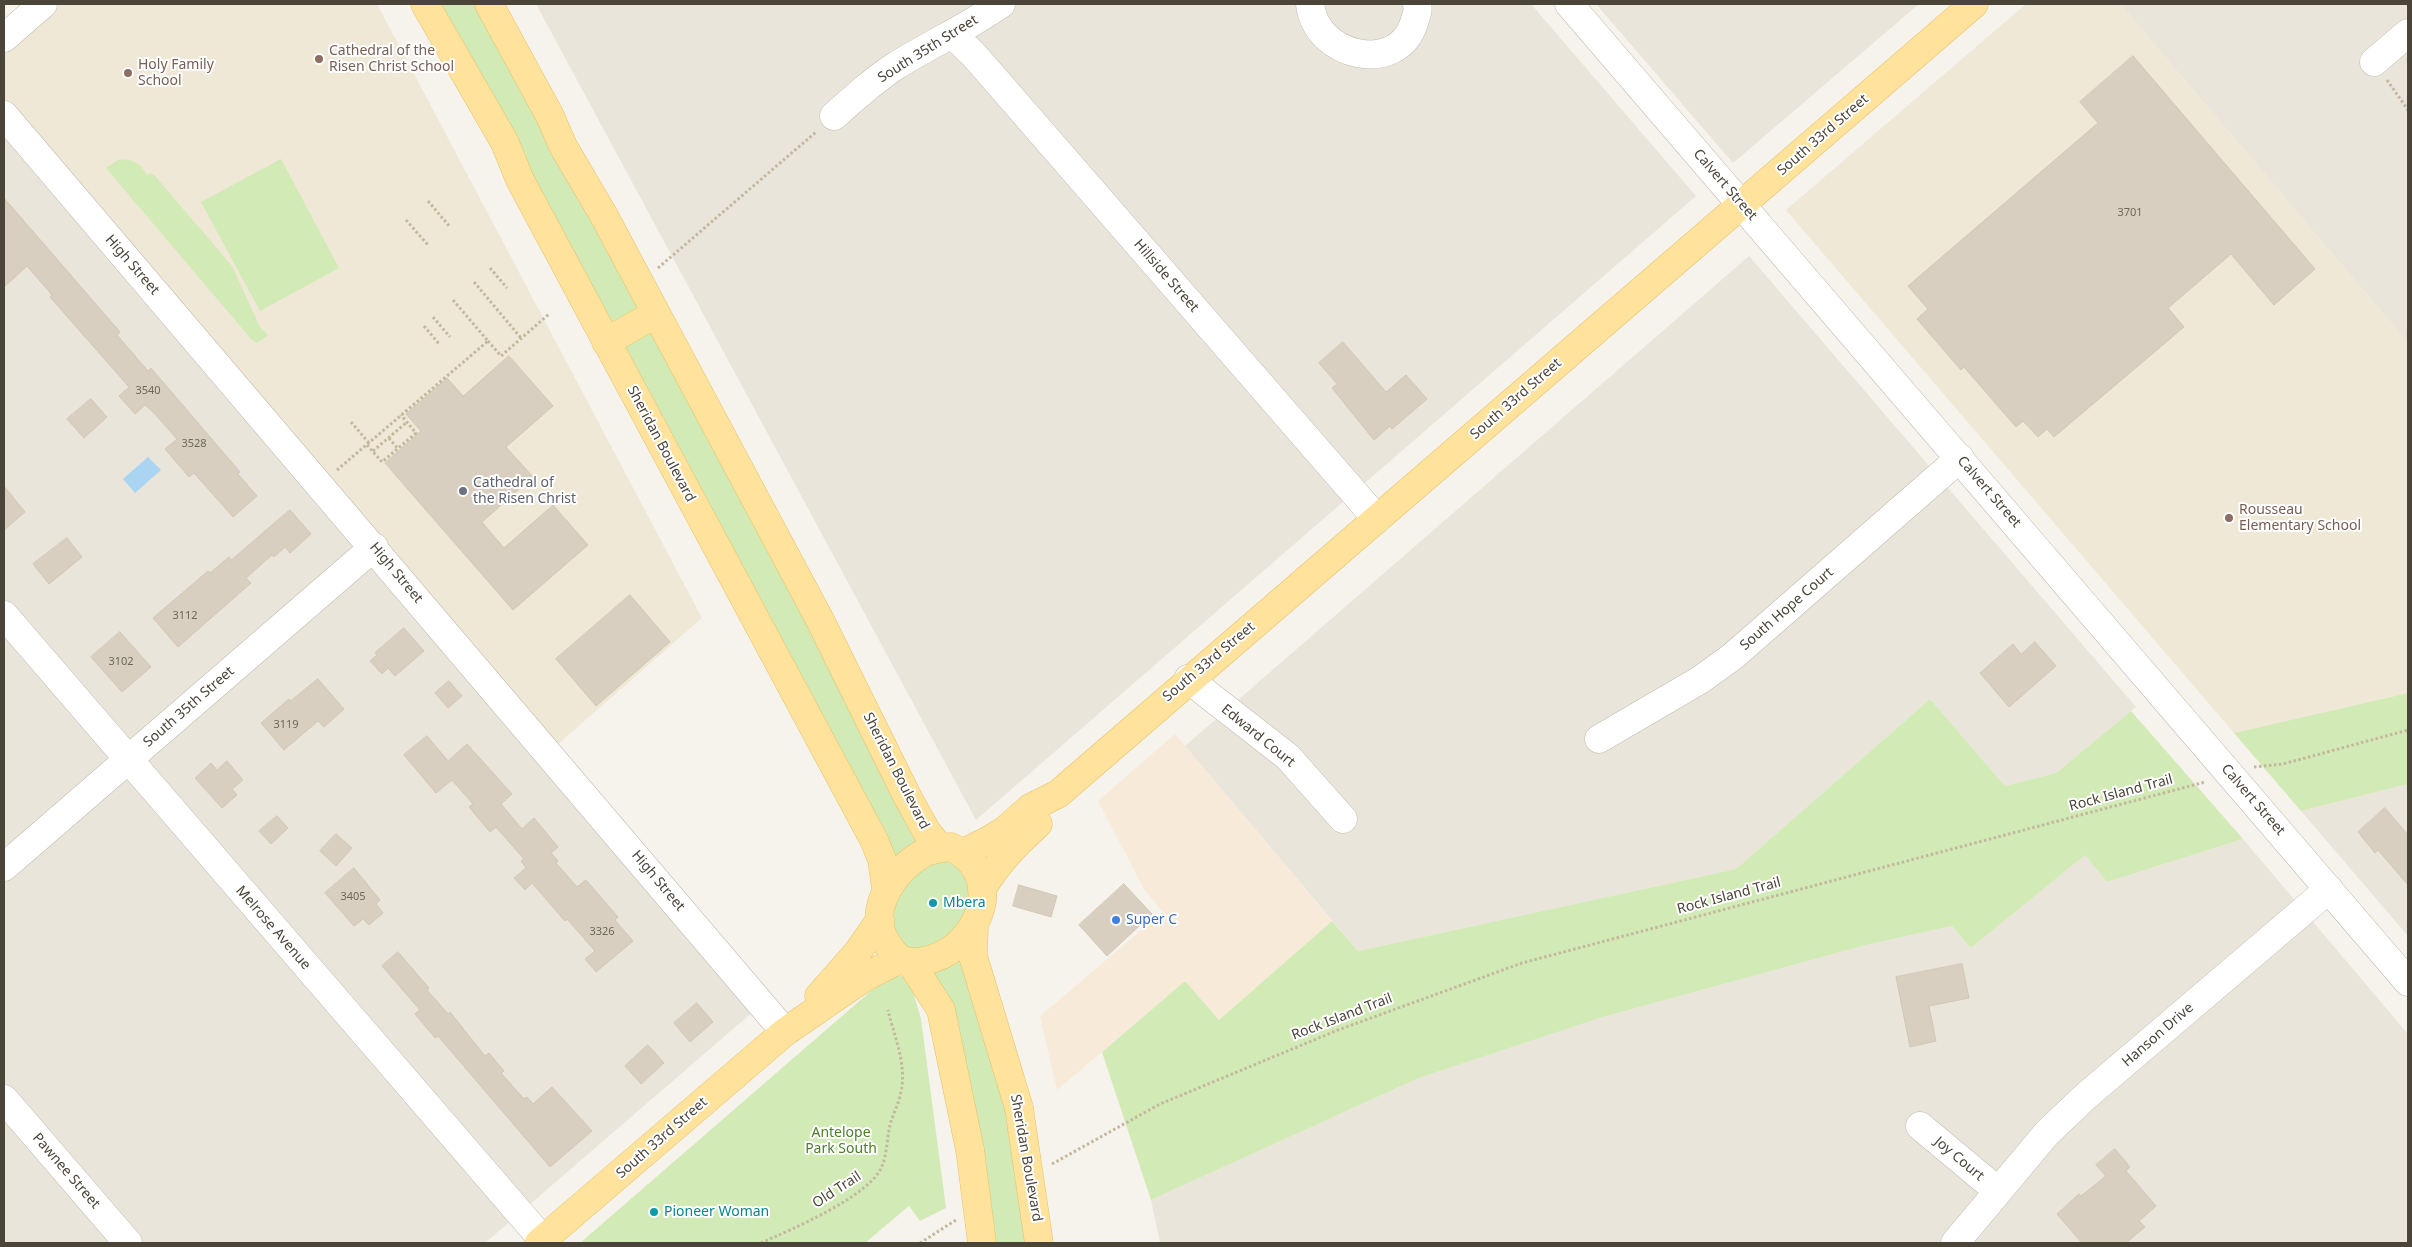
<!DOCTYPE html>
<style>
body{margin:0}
#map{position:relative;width:2412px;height:1247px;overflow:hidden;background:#f6f3ec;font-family:"Noto Sans",sans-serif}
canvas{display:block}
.frame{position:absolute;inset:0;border:5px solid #4b4439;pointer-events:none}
</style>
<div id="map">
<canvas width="2412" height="1247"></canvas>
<div class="frame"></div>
</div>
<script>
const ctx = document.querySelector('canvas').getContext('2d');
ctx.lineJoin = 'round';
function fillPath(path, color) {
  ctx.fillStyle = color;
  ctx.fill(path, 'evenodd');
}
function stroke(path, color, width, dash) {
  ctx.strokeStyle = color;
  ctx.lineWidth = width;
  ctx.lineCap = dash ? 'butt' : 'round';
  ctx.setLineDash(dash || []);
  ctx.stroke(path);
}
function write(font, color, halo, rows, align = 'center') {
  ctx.font = font + ' "Noto Sans",sans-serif';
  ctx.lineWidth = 4;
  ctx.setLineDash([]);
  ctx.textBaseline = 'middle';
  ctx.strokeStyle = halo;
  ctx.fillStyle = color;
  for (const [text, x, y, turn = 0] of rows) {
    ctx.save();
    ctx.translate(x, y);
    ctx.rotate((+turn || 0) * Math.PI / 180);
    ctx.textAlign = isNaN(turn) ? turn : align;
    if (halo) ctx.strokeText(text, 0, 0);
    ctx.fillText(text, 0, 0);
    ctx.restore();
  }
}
const residential = new Path2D(`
 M536,4H1531L1696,196L976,820Z
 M1596,4H1919L1733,163Z
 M2120,4H2408V343Z
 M4,115L762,1004L485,1243H4Z
 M1749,256L2136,707L2056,773L2005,786L1930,699L1736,869L1358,951L1185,746Z
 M2408,784V936L2301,811Z
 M2243,839L2408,1034V1243H1160L1151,1200L1419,1078L1603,1017L1866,945L1952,926L1971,948L2085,855L2107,882Z`);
const commercial = new Path2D(`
 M1175,734L1332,921L1219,1020L1185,981L1057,1090L1040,1016L1163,912L1144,889L1098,801Z`);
const education = new Path2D(`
 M43,4H377L702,618L548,753L4,115V38Z
 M2026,4H2120L2408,343V693L2234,733L1786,210Z`);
const green = new Path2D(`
 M425,4H489L908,798L963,853L974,928L1039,1243H982L941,1010L900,959L886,889Z
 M281,159L339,268L260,311L201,202Z
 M118,160C132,158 141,164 147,175L150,173L155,176L232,266L260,327L268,335L257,343L252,340L106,168Z
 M2408,693V784L2301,811L2234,733Z
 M1930,699L2005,786L2056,773L2131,711L2243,839L2107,882L2085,855L1971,948L1952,926L1866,945L1603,1017L1419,1078L1151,1200L1102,1052L1185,981L1219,1020L1332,921L1358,951L1736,869Z
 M895,975L905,977L911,984L921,1019L946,1208L920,1221L909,1206L865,1243H580L879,984Z`);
const water = new Path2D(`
 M148,457L161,470L135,493L123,479Z`);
const building = new Path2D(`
 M2133,56L2315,269L2274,305L2231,254L2168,308L2184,327L2054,437L2047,429L2038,437L2023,421L2016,427L1964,367L1961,370L1917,319L1928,309L1908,286L2098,123L2080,102Z
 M4,198L120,332L117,335L148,371L151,368L240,472L238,474L257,496L233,517L194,473L189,477L165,449L177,439L154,413L145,405L135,414L119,396L129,387L50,297L52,295L27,266L4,287Z
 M1343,342L1386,392L1406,375L1427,399L1392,429L1390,426L1374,440L1332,388L1337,384L1319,363Z
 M509,356L553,406L506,447L533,477L482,522L504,548L553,505L588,545L513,610L385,463L421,431L406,414L447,378L463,396Z
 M91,399L107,417L84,438L67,419Z
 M4,486L25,512L4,530Z
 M290,510L311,534L290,553L285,547L274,557L272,555L246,578L251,583L178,647L153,618L208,571L210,573L229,557L231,560Z
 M67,538L82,557L49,584L33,564Z
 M630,595L670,642L596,706L556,659Z
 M404,628L424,651L395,676L388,668L382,674L370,661L377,655L375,653Z
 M120,632L151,667L122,692L91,657Z
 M2035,642L2056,666L2009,707L1980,673L2013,644L2021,654Z
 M318,679L344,709L324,727L318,721L284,750L261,723L289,699L290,701Z
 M449,681L462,696L448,708L435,693Z
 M427,736L448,761L467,744L512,794L501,804L522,829L534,818L558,847L551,853L558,861L556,863L577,887L586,880L618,917L615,920L633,941L596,972L585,959L595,951L567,919L565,921L532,883L525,890L514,878L526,868L521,861L524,859L496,827L490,832L469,807L473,804L452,780L436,793L404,755Z
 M227,761L243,780L232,789L237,795L222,808L195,778L211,763L217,770Z
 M2385,808L2408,835V885L2378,850L2375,853L2358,832Z
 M277,816L288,828L271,844L259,831Z
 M336,834L352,848L336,866L320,851Z
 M354,868L380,900L376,904L383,913L369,925L363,919L354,926L325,893Z
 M1124,884L1152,914L1107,956L1079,925Z
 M1019,885L1057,896L1051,917L1013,906Z
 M398,952L429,988L427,990L448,1014L450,1012L485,1056L489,1053L504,1071L501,1073L524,1099L527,1097L533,1104L552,1087L592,1131L550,1167L438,1036L435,1038L415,1014L420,1010L382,966Z
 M1962,964L1969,998L1929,1006L1936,1041L1910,1047L1896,977Z
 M697,1003L713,1022L690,1042L674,1023Z
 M648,1045L664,1063L641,1084L625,1066Z
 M2115,1149L2130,1167L2126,1171L2156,1206L2139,1221L2145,1227L2126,1243H2082L2057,1214L2079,1194L2081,1196L2106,1176L2096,1165Z`);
const path = new Path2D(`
 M2387,80L2408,110
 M428,201L450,227
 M406,220L428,245
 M490,268L507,288
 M658,268L816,132
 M474,282L521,338
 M433,317L450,337
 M424,326L440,345
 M488,341L501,356L549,314
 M351,422L369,443
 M389,438L398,449
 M367,445L382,462L416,433L401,415
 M373,451L407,422
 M337,470L488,341L453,300
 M2254,767L2283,764L2408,730
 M1052,1164L1160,1104L1338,1030L1522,963L2205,782
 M761,1243C790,1230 871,1196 882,1166C887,1154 887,1138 890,1125C893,1114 899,1103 901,1092C907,1064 894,1036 888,1010
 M920,1243L956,1220`);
const minor = new Path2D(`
 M1310,4C1316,58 1398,75 1414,23C1416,16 1419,10 1417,4
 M1569,4L2408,982
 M953,35L974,55L1377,519
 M4,38L43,4
 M2374,62L2408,33
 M4,115L785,1032
 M834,116C854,98 874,80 897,65C931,44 968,27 1001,4
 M4,615L543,1240
 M1188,679L1288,757L1343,819
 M1599,739L1700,680L1732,657L1960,458
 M4,867L374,547
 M4,1099L128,1243
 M1920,1126L1998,1191
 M1955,1243L2047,1133L2086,1096L2329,889`);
const major = new Path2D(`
 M425,4L505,143L520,180L543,223L875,842L882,860L886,889
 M489,4L550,116L563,146L603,214L820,620L908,798L927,832L940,848
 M606,342L655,314
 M951,847C1006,873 982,943 932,959C922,962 912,964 902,960C895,956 889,947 885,940C867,909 895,869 922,854C931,849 942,848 951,847Z
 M963,853L989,840L1004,831L1030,808L1058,794L1974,4
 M982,889C997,863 1016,844 1038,824
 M974,928L973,956L1019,1108
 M911,963L941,1010L970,1150
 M819,996L857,953L880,920
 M539,1243L785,1032L865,977L900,959`);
const majorBridge = new Path2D(`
 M1019,1108L1039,1243
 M970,1150L982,1243`);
const markers = [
 [319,59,5,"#8d6e63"],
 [128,73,5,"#8d6e63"],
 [463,491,5,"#6b7280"],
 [2229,518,5,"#8d6e63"],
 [933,903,5,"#0f9aa8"],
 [1116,920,5,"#3f7fe0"],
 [654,1212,5,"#0f9aa8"]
];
const numberNames = [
 ["3701",2130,213],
 ["3540",148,391],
 ["3528",194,444],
 ["3112",185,616],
 ["3102",121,662],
 ["3119",286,725],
 ["3405",353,897],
 ["3326",602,932]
];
const streetNames = [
 ["South 35th Street",928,49,-32],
 ["South 33rd Street",1823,135,-41],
 ["Calvert Street",1725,185,49],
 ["High Street",132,265,49],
 ["Hillside Street",1166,276,49],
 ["South 33rd Street",1516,399,-41],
 ["Sheridan Boulevard",661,444,62],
 ["Calvert Street",1989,492,49],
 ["High Street",396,573,50],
 ["South Hope Court",1787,609,-41],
 ["South 33rd Street",1209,662,-40],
 ["South 35th Street",189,707,-41],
 ["Edward Court",1258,736,39],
 ["Sheridan Boulevard",896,771,63],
 ["Rock Island Trail",2121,793,-15],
 ["Calvert Street",2253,800,49],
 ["High Street",658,881,50],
 ["Rock Island Trail",1729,896,-15],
 ["Melrose Avenue",273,928,49],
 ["Rock Island Trail",1342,1017,-21],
 ["Hanson Drive",2158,1035,-41],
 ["South 33rd Street",662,1138,-41],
 ["Sheridan Boulevard",1026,1158,80],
 ["Joy Court",1959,1159,40],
 ["Pawnee Street",66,1171,49],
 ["Old Trail",837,1190,-33]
];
const educationNames = [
 ["Cathedral of the",329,51],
 ["Risen Christ School",329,67],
 ["Holy Family",138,65],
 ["School",138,81],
 ["Rousseau",2239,510],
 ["Elementary School",2239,526]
];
const worshipNames = [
 ["Cathedral of",473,483],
 ["the Risen Christ",473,499]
];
const cultureNames = [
 ["Mbera",943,903],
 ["Pioneer Woman",664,1212]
];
const shopNames = [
 ["Super C",1126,920]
];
const parkNames = [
 ["Antelope",841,1133],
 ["Park South",841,1149]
];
fillPath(residential, '#eae5da');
fillPath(commercial, '#f7ead8');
fillPath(education, '#efe8d6');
fillPath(green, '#d2eab5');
fillPath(water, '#a9d4f2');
fillPath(building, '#d8cfc1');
stroke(building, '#d3c7b4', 1);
stroke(minor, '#c2bbae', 29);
stroke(major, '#e6c16a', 29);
stroke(path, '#c4b79f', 3, [2.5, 2.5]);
stroke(minor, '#fff', 28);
stroke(major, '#ffe39c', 28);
stroke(majorBridge, '#e6c16a', 29, []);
stroke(majorBridge, '#ffe39c', 28);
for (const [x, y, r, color] of markers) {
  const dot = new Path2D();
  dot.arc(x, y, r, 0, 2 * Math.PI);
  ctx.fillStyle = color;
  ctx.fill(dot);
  stroke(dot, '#fff', 2);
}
write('11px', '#6e675b', null, numberNames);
write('14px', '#4b4439', '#fff', streetNames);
write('14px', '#785e54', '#fff', educationNames, 'left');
write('14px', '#5b616d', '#fff', worshipNames, 'left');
write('14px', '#0d838f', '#fff', cultureNames, 'left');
write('14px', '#366cbe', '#fff', shopNames, 'left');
write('14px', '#4a7f2a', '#fff', parkNames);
</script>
